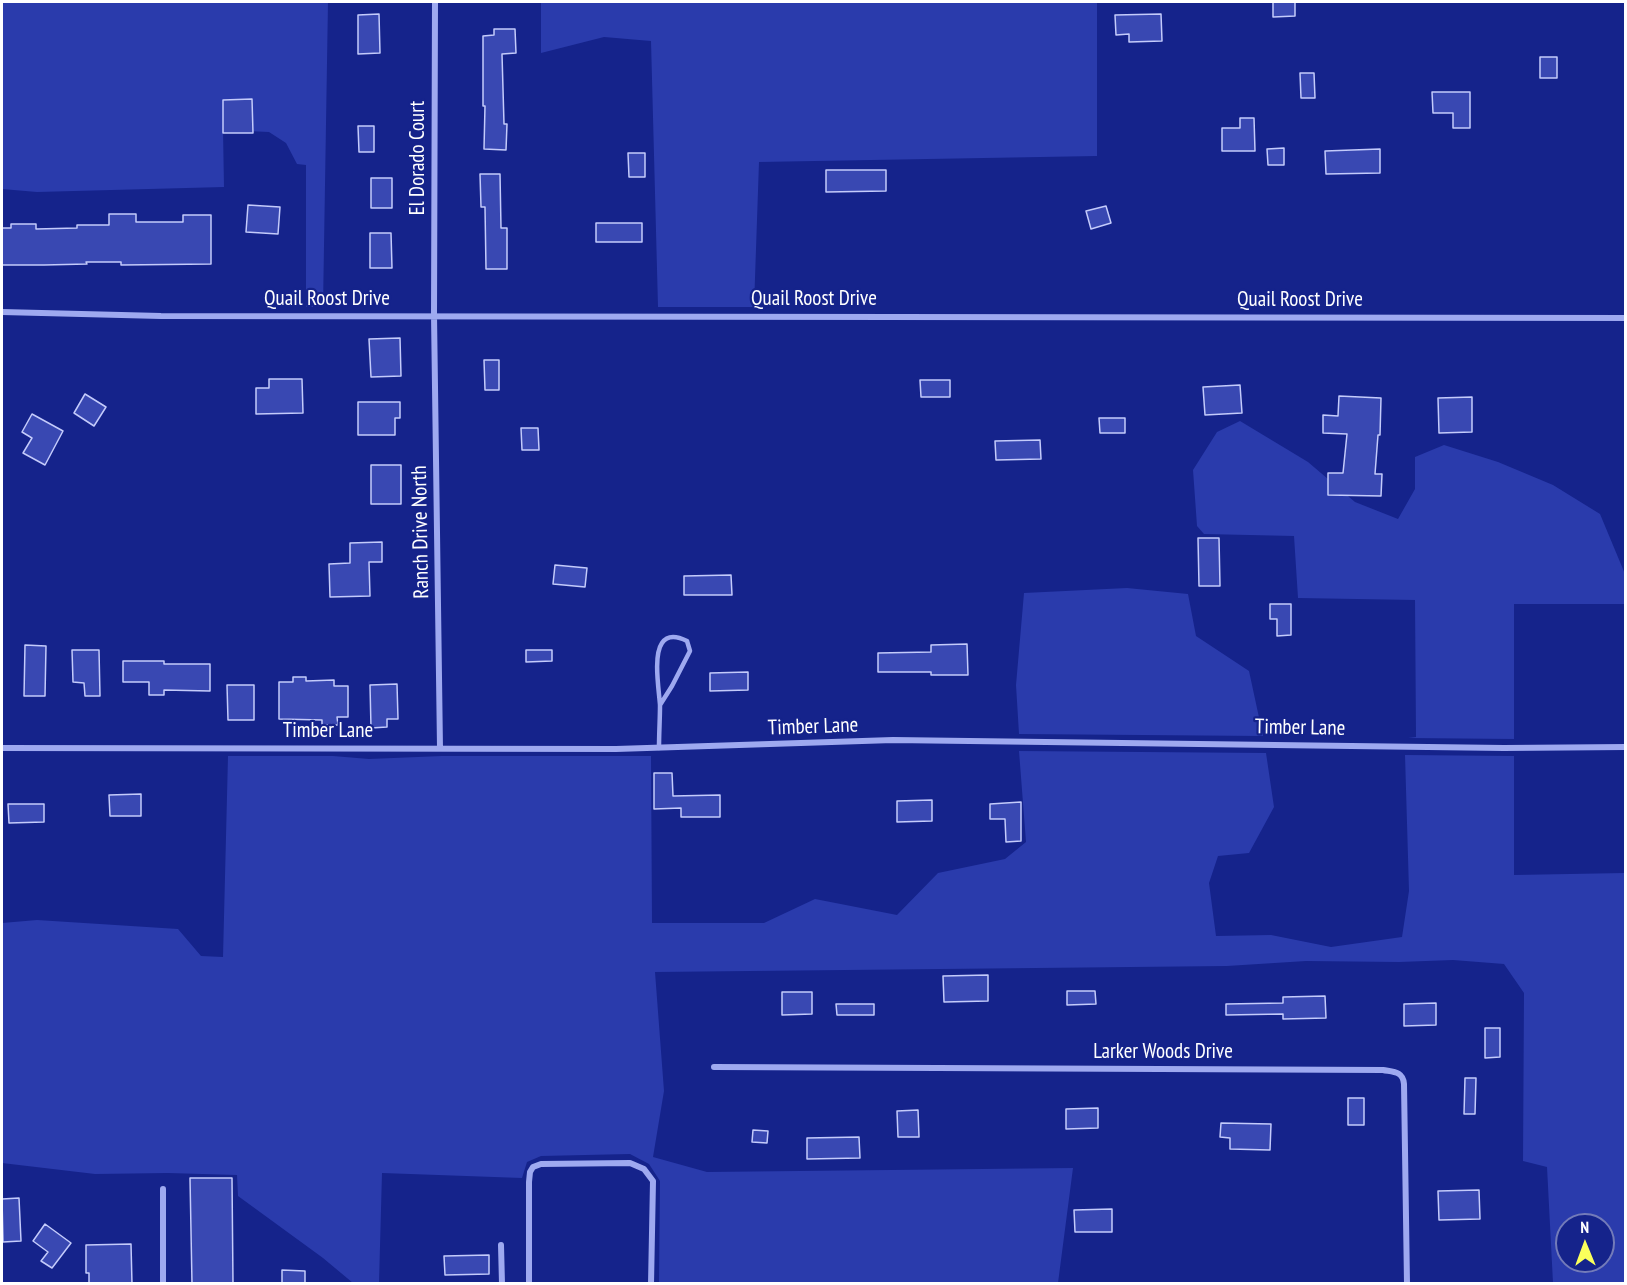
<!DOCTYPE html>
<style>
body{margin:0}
#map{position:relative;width:1627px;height:1285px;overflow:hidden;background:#15238b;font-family:"PT Sans Narrow",sans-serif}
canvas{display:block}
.frame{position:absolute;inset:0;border:3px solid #fff;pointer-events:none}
.north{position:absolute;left:1555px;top:1213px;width:60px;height:60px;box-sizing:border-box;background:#15238b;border:2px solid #737bb9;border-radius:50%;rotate:359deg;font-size:16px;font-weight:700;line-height:24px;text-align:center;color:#fff}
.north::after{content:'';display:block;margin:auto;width:21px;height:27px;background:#faff5c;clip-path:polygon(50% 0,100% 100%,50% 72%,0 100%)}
</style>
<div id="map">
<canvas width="1627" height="1285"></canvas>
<div class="frame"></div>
<div class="north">N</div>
</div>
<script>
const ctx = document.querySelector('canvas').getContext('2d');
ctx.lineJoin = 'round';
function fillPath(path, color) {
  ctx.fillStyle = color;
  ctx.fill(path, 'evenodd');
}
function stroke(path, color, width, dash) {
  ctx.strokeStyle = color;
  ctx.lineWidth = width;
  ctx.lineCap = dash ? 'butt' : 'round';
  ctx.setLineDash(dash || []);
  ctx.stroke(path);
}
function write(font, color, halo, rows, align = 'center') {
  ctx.font = font + ' "PT Sans Narrow",sans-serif';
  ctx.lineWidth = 4.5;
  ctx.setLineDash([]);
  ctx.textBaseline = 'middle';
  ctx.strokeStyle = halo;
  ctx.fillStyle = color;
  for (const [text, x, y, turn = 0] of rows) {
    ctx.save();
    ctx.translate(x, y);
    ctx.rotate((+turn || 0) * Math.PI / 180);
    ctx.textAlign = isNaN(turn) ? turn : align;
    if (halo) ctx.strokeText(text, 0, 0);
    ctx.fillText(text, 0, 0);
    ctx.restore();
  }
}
const green = new Path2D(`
 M2,2H328L323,307H306V165L297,164L286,143L269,132L223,130L224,187L37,192L2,189Z
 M541,2H1097V156L759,162L754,307H658L651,41L604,37L541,53Z
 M1240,421L1308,462L1355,502L1398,519L1415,489V457L1444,445L1498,462L1553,485L1600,514L1625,574V604H1514V739L1408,738L1416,737L1415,600L1298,598L1294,536L1204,534L1197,526L1193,470L1217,432Z
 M1127,588L1188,594L1196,636L1249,671L1263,736L1019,734L1016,685L1024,593Z
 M1019,751L1266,753L1274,807L1249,853L1218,856L1209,883L1216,936L1271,935L1331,947L1402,937L1409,891L1405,755L1514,756V875L1625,873V1283H1553L1547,1167L1523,1161L1524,993L1504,964L1453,960L1399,962L1306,961L1227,966L655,972L664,1091L653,1157L707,1172L1073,1168L1058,1283H659L660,1181L649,1164L630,1154L541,1156L527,1162L522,1178L382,1173L379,1283H353L323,1258L238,1196L237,1175L168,1173L95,1174L2,1163V923L37,920L178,929L201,956L223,957L228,756H333L369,759L442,756H651L652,923H764L815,899L897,915L938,873L1005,859L1026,842ZM1567,1225H1603V1261H1567Z`);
const building = new Path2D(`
 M1273,2H1295V16L1273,17Z
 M379,14L380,53L358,54V15Z
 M1161,14L1162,41L1129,42V34L1116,35L1115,15Z
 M494,29H515L516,53L502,54L504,124H507L506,150L484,149L485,106H483V36L494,35Z
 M1540,57H1557V78H1540Z
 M1300,73H1314L1315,98H1301Z
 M1432,92H1470V128H1453V113H1433Z
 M252,99L253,133H223V100Z
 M1240,118H1254L1255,151H1222V128H1240Z
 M358,126H374V152H359Z
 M1284,148V165H1268L1267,149Z
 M1380,149V173L1326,174L1325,151Z
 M628,153H645V177H629Z
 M826,170H886V191L826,192Z
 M480,174H500L501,228H507V269H486L485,207H481Z
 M371,178H392V208H371Z
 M248,205L280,207L278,234L246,232Z
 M1106,206L1111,223L1091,229L1086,211Z
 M109,214H136V222H183V215H211V264L121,265V262H86L87,264L44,265H2V228H11V224H36V229L77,228V225H109Z
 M596,223H642V242H596Z
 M370,233H391L392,268H370Z
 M400,338L401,376L371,377L369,339Z
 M484,360H499V390H485Z
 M269,379H302L303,413L256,414V388H269Z
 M920,380H950V397H921Z
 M1240,385L1242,413L1205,415L1203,387Z
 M85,394L106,407L94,426L74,413Z
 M1339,396L1381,398L1380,435H1378L1375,474H1382L1381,496L1328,495V473H1343L1347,434L1323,433V415L1338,416Z
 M1472,397V432L1439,433L1438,398Z
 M358,402H400V418H395V435H358Z
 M32,414L63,431L45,465L23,453L32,438L22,432Z
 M1099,418H1125V433H1100Z
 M521,428H538L539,450H522Z
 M1040,440L1041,459L996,460L995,441Z
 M371,465H401V504H371Z
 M1198,538H1219L1220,586H1199Z
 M382,542V562H369L370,596L330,597L329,564L350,563V543Z
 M555,565L587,568L585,587L553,584Z
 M731,575L732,595H684V576Z
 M1270,604H1291V635L1277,636V619H1270Z
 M967,644L968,675H931V672H878V653L931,652V645Z
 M25,645L46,646L45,696H24Z
 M72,650H99L100,696H85L84,683L73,682Z
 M526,650H552V661L526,662Z
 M123,661H164V664H210V691L164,690V695H149V682H123Z
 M748,672V690L710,691V673Z
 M293,677H306V681L334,680V686H348V717H337L338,725H322V720L279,719V682H293Z
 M397,684L398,719H387V727L371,728L370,685Z
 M227,685H254V720H228Z
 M654,773H672L673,796L720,795V817H681V808L654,809Z
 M141,794V816H110L109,795Z
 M932,800V821L897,822V801Z
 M1021,802V841L1006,842L1005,819H990V804Z
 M8,804H44V822L9,823Z
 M988,975V1001L944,1002L943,976Z
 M1067,991H1095L1096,1004L1067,1005Z
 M782,992H812V1014L782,1015Z
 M1325,996L1326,1018L1283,1019V1014L1226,1015V1004L1283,1003V997Z
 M1436,1003V1025L1404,1026V1004Z
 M836,1004H874V1015H837Z
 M1485,1028H1500V1057L1485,1058Z
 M1465,1078H1476L1475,1114H1464Z
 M1348,1098H1364V1125H1348Z
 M1098,1108V1128L1066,1129V1109Z
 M918,1110L919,1137H898L897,1111Z
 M1221,1123L1271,1124L1270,1150L1230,1149V1138L1220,1137Z
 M753,1130L768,1131L767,1143L752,1142Z
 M859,1137L860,1158L807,1159V1138Z
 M190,1178H232L233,1284H192Z
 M1479,1190L1480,1219L1439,1220L1438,1191Z
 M19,1198L21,1241L3,1242L2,1199Z
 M1112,1209V1232H1075L1074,1210Z
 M45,1224L71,1243L52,1268L41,1261L48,1252L33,1241Z
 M131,1244L132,1284H89V1273H86V1245Z
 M489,1255V1274L445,1275L444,1256Z
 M282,1270L305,1271V1284H282Z`);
const lane = new Path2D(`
 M659,748C659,733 660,719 660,705C659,690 653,656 662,643C668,634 679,637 687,641L690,651L672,686L660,705`);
const street = new Path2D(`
 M435,2L434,315L440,748
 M2,312L161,316L1626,318
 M2,748L616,749L893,740L1504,748L1626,747
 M714,1067L1383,1070C1393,1072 1403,1071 1404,1084L1407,1284
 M163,1189V1284
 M501,1245L502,1284
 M529,1284V1182L530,1172L533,1167L541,1164L630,1163L644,1169L653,1181L651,1284`);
const streetNames = [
 ["El Dorado Court",418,158,-90],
 ["Quail Roost Drive",327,299],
 ["Quail Roost Drive",814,299],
 ["Quail Roost Drive",1300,300],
 ["Ranch Drive North",421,532,-91],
 ["Timber Lane",813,727,-2],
 ["Timber Lane",1300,728,1],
 ["Timber Lane",328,731],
 ["Larker Woods Drive",1163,1052]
];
fillPath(green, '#2a3bac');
fillPath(building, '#3948b2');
stroke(building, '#c4cbfb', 1.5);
stroke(lane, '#9ea9f0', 4.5);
stroke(street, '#9ea9f0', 6);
write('21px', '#fff', '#15238b', streetNames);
</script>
